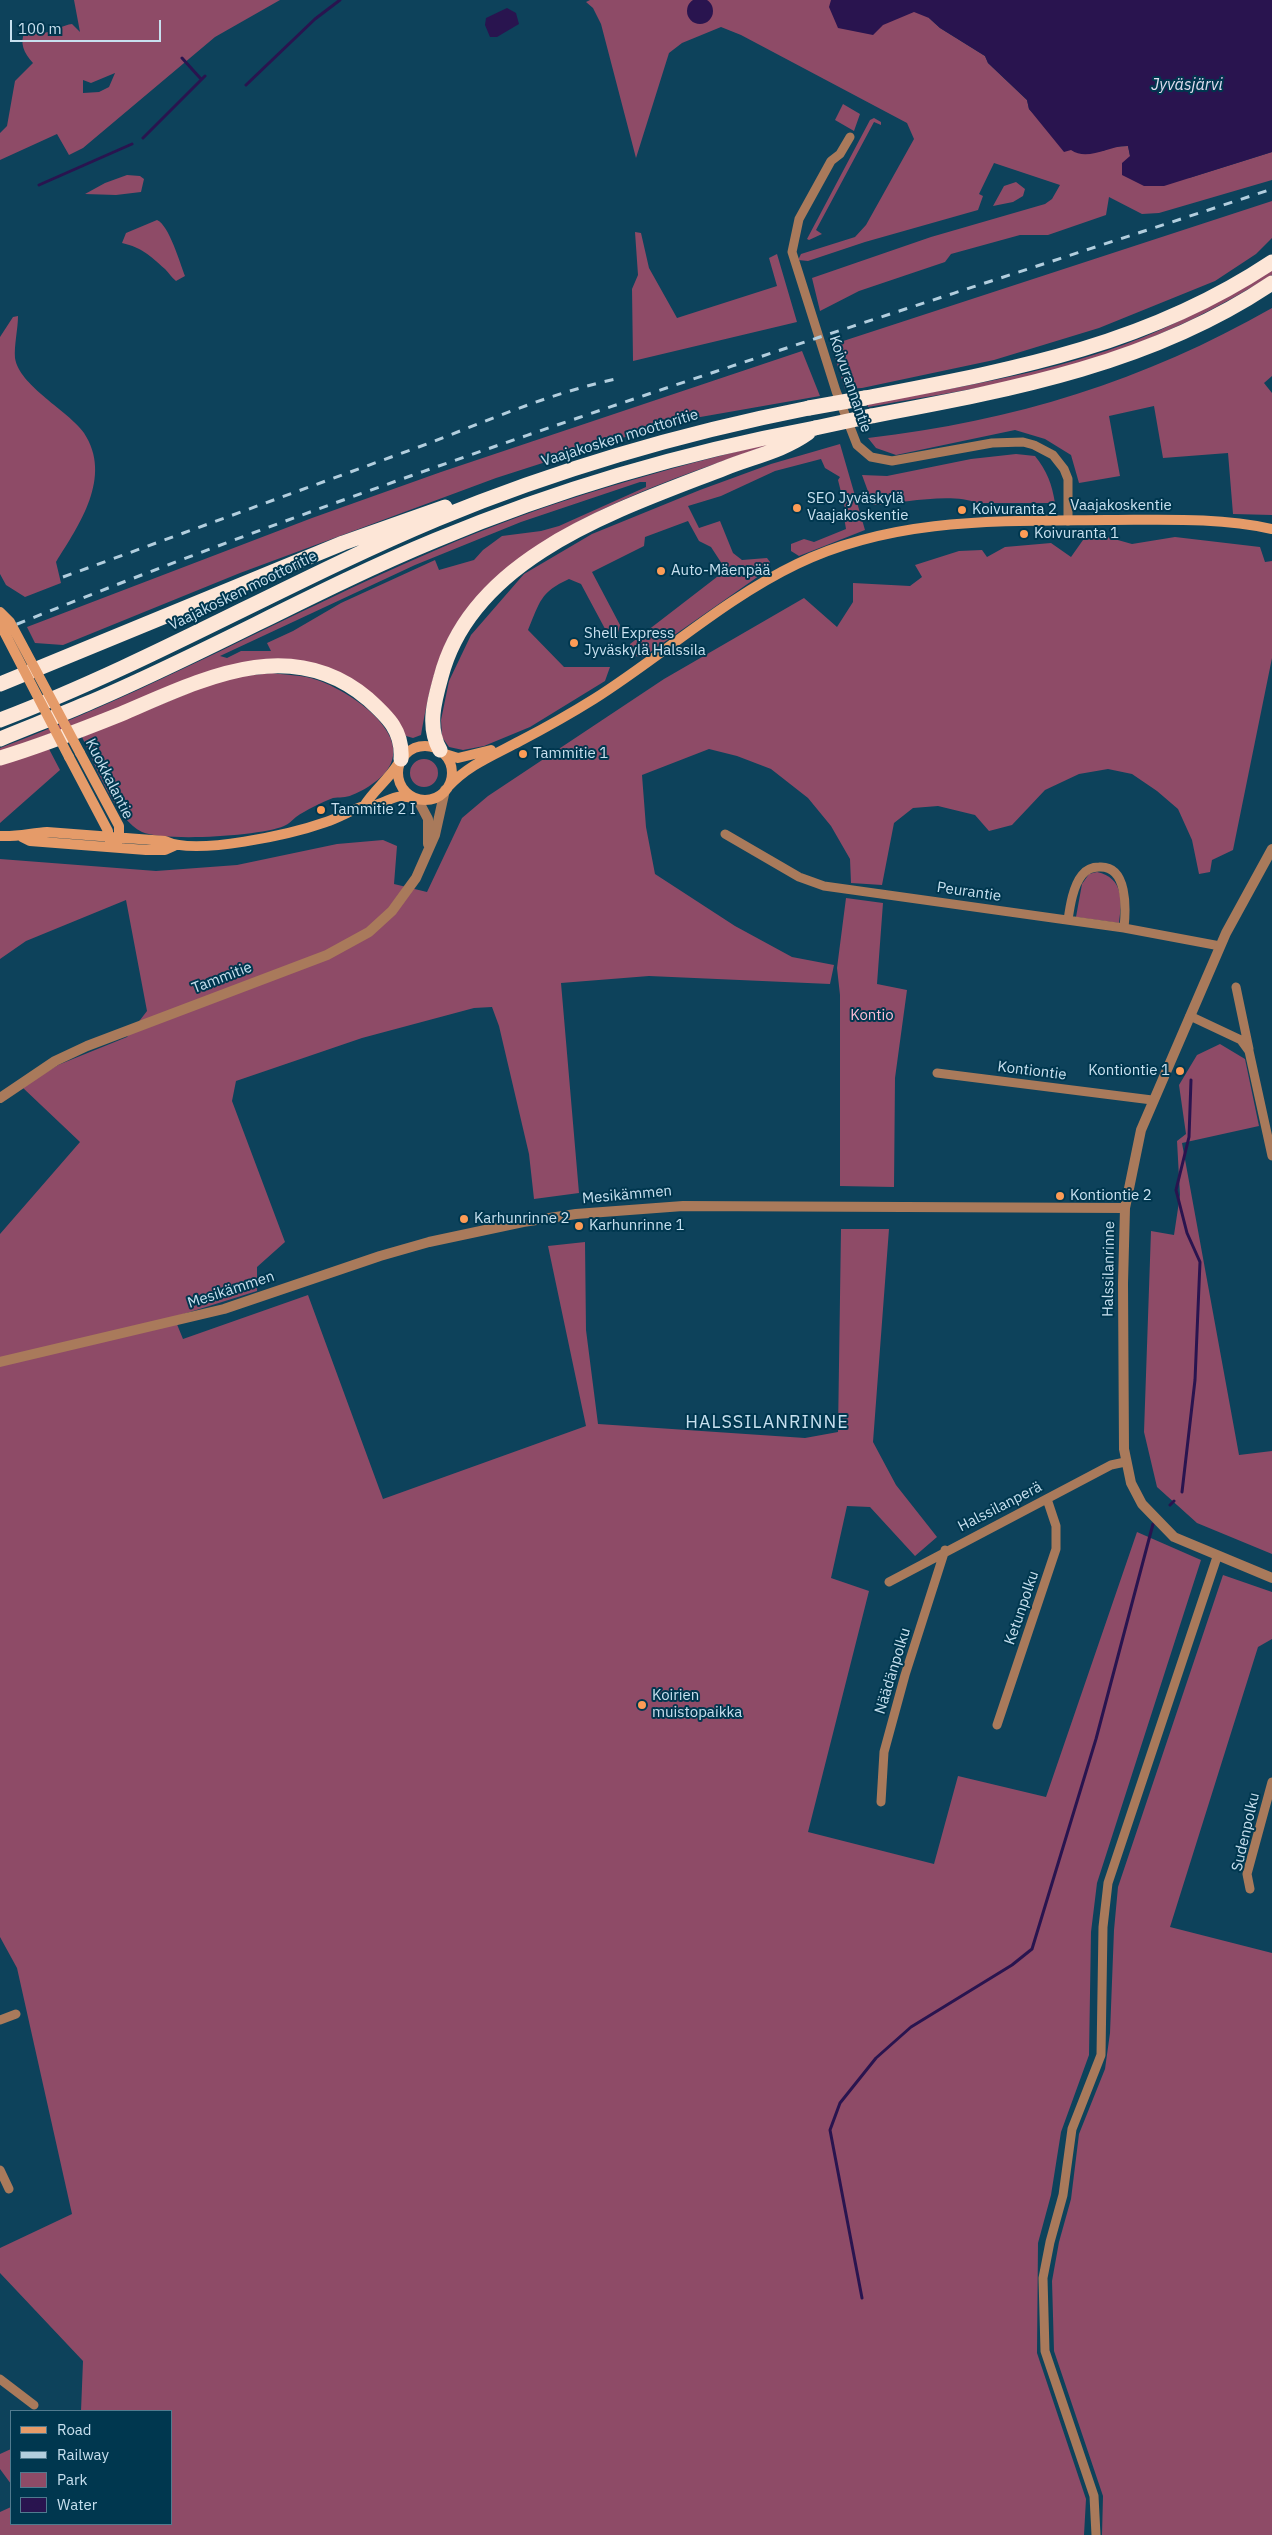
<!DOCTYPE html>
<meta charset="utf-8">
<style>
body{margin:0}
#map{position:relative;width:1272px;height:2535px;overflow:hidden;background:#0d425b;font-family:"IBM Plex Sans",sans-serif}
canvas{display:block}
.legend{position:absolute;left:10px;top:2410px;width:162px;height:115px;box-sizing:border-box;background:#00374f;border:1px solid #507b8f;margin:0;padding:6px 9px;list-style:none;font-size:15px;color:#c7e0ef}
.legend li{display:flex;align-items:center;gap:10px;height:25px}
.legend b{width:25px;border:1px solid #507b8f}
.scale{position:absolute;left:10px;top:20px;width:151px;height:22px;box-sizing:border-box;border:2px solid #c7e0ef;border-top:0;padding-left:6px;font-size:15px;line-height:18px;white-space:nowrap;color:#c7e0ef;-webkit-text-stroke:4px #00374f;paint-order:stroke}
</style>
<div id="map">
<canvas width="1272" height="2535"></canvas>
<ul class="legend">
<li><b style="height:6px;background:#e59b69"></b>Road</li>
<li><b style="height:6px;background:#b2cede"></b>Railway</li>
<li><b style="height:14px;background:#8e4b67"></b>Park</li>
<li><b style="height:14px;background:#29144f"></b>Water</li>
</ul>
<div class="scale">100 m</div>
</div>
<script>
const ctx = document.querySelector('canvas').getContext('2d');
ctx.lineJoin = 'round';
function fillPath(path, color) {
  ctx.fillStyle = color;
  ctx.fill(path, 'evenodd');
}
function stroke(path, color, width, dash) {
  ctx.strokeStyle = color;
  ctx.lineWidth = width;
  ctx.lineCap = dash ? 'butt' : 'round';
  ctx.setLineDash(dash || []);
  ctx.stroke(path);
}
function write(font, color, halo, rows, align = 'center') {
  ctx.font = font + ' "IBM Plex Sans",sans-serif';
  ctx.lineWidth = 4;
  ctx.setLineDash([]);
  ctx.textBaseline = 'middle';
  ctx.strokeStyle = halo;
  ctx.fillStyle = color;
  for (const [text, x, y, turn = 0] of rows) {
    ctx.save();
    ctx.translate(x, y);
    ctx.rotate((+turn || 0) * Math.PI / 180);
    ctx.textAlign = isNaN(turn) ? turn : align;
    if (halo) ctx.strokeText(text, 0, 0);
    ctx.fillText(text, 0, 0);
    ctx.restore();
  }
}
const green = new Path2D(`
 M74,0H280L215,37L83,148L69,155L57,134L0,160V133L7,126L15,81L33,63C24,53 19,43 25,31C33,28 40,34 49,32C57,30 63,25 72,24L80,32ZM115,73L109,87L99,92L83,93V80L91,83Z
 M590,0H962L929,18L940,28L985,56L988,63L1027,100L1029,109L1071,150L1103,151L1111,147L1128,146L1130,156L1189,178L1272,152V180L1159,213L1142,214L1109,197L1106,215L1048,235H1020L951,254L945,262L859,291L820,311L812,278L931,237L1045,204L1052,199L1060,185L994,163L979,194L983,196L978,210L865,242L808,261L798,260L801,254L855,237L866,225L914,139L907,123L741,35L721,27L682,43L669,53L636,158L601,24L593,8L586,2Z
 M843,104L860,114L854,131L835,120Z
 M874,118L881,122V125L874,122L816,230L822,234L809,240L807,239L870,120Z
 M127,175L140,176L144,179L141,192L116,195L85,194L105,183Z
 M1016,182L1025,189L1023,196L1013,202L993,206L1004,186Z
 M1272,201V238L1256,254L1215,281L1099,328L994,360L862,388L845,389L831,345Z
 M157,220C169,225 180,263 185,276L176,281C171,277 169,273 165,269C149,255 143,248 122,243L126,233Z
 M635,232L641,233L649,268L677,318L777,286L769,258L777,254L797,322L633,361L632,289L638,275Z
 M1272,270V275C1219,308 1164,335 1105,355C1029,382 947,393 868,407L867,404C953,388 1040,375 1123,345C1176,326 1224,298 1272,270Z
 M1272,308V376L1264,383L1272,393V515L1233,514L1228,453L1163,458L1154,406L1109,416L1120,476L1079,483L1071,455L1045,439L1015,430L896,455L876,448L868,438C1014,421 1144,381 1272,308Z
 M18,316C18,329 14,345 15,358C17,372 31,385 41,394C53,405 75,420 84,433C113,477 79,525 56,562L61,583L25,597L6,585L0,574V337L13,317Z
 M802,351L820,396L689,419L608,442L496,478L240,573L63,645L35,643L27,627L312,518L441,472Z
 M783,440C675,478 526,523 459,620C436,653 428,697 421,735L413,738L406,736L377,700L282,659L242,663L0,752V748C150,692 289,613 436,550C547,501 665,469 783,440ZM640,482H646V487L559,526L541,531L502,536L483,550L474,560L439,570L435,560L341,603L293,631L267,643L271,651H241L227,658L220,656L415,565L521,522Z
 M840,444L865,530L799,556L791,551V544L804,539L814,542L846,529L844,517L847,516L838,480L840,477L825,468L821,459L775,471L721,496L688,506L699,528L720,521L733,553L742,560L767,558L770,562L766,571L643,657L634,656L630,644L726,570L711,547L699,541L688,521L645,537L644,546L592,572L620,625L616,640H611L581,584L569,579C540,592 540,602 528,630L564,667H610L605,681L530,727L484,746L463,750L449,747L442,737L441,720L449,681L471,635L524,574L592,534L700,490L771,464Z
 M1016,454L1035,456C1047,471 1052,484 1055,503H977C952,492 901,503 873,505L862,475L887,476L971,459Z
 M1100,535L1132,544L1175,537L1260,547L1265,562L1272,561V658L1233,850L1212,860L1210,872L1199,874L1192,840L1178,809L1157,791L1132,774L1108,769L1079,774L1045,790L1012,825L989,831L975,815L938,806L913,808L894,823L882,885L851,883L850,859L831,826L808,798L771,769L737,756L709,749L642,775L646,827L655,874L735,926L792,957L834,965L830,984L649,976L561,983L579,1193L534,1199L529,1154L499,1026L492,1007L474,1008L362,1038L236,1081L232,1101L285,1242L257,1267V1291L174,1317L183,1339L308,1295L383,1499L586,1426L548,1246L585,1242L586,1330L598,1424L805,1438L838,1432L841,1229H889L873,1442L896,1485L937,1537L915,1556L870,1507L847,1506L831,1578L869,1591L808,1832L934,1864L958,1776L1046,1797L1137,1532L1201,1560L1097,1883L1091,1932L1089,2055L1061,2132L1051,2195L1038,2243L1037,2353L1086,2499L1084,2535H0V2512L11,2507V2524H171V2411H81L83,2361L0,2273V2248L72,2214L17,1968L0,1937V1234L80,1142L22,1087L58,1065L127,1037L147,1011L126,900L26,941L0,959V859L156,871L237,865L337,844L383,840L397,846L394,884L427,892L462,818L488,796L664,679L804,598L837,627L853,602V583L910,586L922,577L915,565L959,551L982,550L987,557L1005,547L1051,543L1071,557L1083,540Z
 M272,673C286,675 303,675 317,680C348,690 419,736 384,774C377,782 361,792 352,795C346,798 339,797 333,798C322,802 306,810 296,817C292,820 289,824 284,826C261,836 165,842 142,832C116,820 94,762 82,737L225,678Z
 M49,749L60,770L0,823V765Z
 M410 773a14 14 0 1 1 28 0a14 14 0 1 1-28 0Z
 M1097,872C1124,878 1122,901 1119,923L1076,917L1082,884L1089,874Z
 M846,898L883,903L877,984L907,990L895,1078L894,1187L840,1186V995L837,968Z
 M1220,1044L1245,1059L1259,1126L1182,1143L1239,1455L1272,1451V1554L1197,1523L1157,1487L1144,1432L1151,1231L1174,1235L1180,1195L1177,1141L1186,1134L1179,1085L1197,1055Z
 M1223,1575L1272,1592V1639L1258,1647L1170,1927L1272,1953V2535H1102L1103,2496L1054,2351L1052,2281L1059,2242L1071,2199L1079,2134L1105,2069L1110,2033L1114,1930L1118,1887Z
 M11,2449V2484L0,2469V2454Z`);
const water = new Path2D(`
 M687 11a13 13 0 1 1 26 0a13 13 0 1 1-26 0Z
 M831,0H1272V152L1164,186H1144L1122,175V163L1130,156L1128,146C1109,145 1088,162 1071,150L1064,152L1029,109L1027,100L988,63L985,56L940,28L929,18L914,12L883,25L873,35L838,28L829,7Z
 M507,8L516,13L519,24L497,37H490L485,25L486,18Z`);
const stream = new Path2D(`
 M182,58L201,79
 M246,85L315,19L340,0
 M143,138L205,76
 M39,185L132,144
 M1182,1492L1195,1380L1200,1262L1187,1233L1176,1190L1189,1137L1191,1080
 M1170,1505L1174,1501
 M862,2298L830,2130L840,2103L876,2058L911,2027L1012,1965L1032,1949L1096,1739L1153,1524`);
const minor = new Path2D(`
 M850,137L840,154L831,161L799,219L792,252L836,391L857,445L871,457L892,461L992,443L1023,442L1034,445L1053,455L1064,469L1068,479V521
 M725,834L799,877L824,886L1124,928L1220,946
 M1068,920C1070,906 1073,886 1082,875C1086,870 1092,867 1099,867C1128,865 1126,909 1124,928
 M1236,987L1249,1049
 M1190,1016L1241,1040L1249,1051L1272,1156
 M937,1073L1152,1100
 M889,1582L1111,1465L1125,1462
 M997,1725L1056,1549V1526L1047,1499
 M881,1802L884,1752L905,1675L945,1550
 M1250,1889L1247,1874L1272,1782
 M0,2020L16,2014
 M0,2170L9,2189
 M0,2379L34,2405
 M1096,2535L1094,2496L1045,2351L1043,2278L1050,2242L1063,2195L1072,2129L1101,2055L1103,1927L1108,1883L1217,1557`);
const tertiary = new Path2D(`
 M418,800L428,819V844
 M1272,849L1226,933L1141,1130L1125,1208L1123,1283L1124,1449L1131,1483L1142,1504L1174,1537L1272,1578
 M0,1098L55,1061L87,1046L327,955L369,932L392,911L416,878L435,835L445,790
 M0,1362L224,1309L380,1256L429,1242L523,1222L576,1214L683,1206L1125,1208`);
const secondary = new Path2D(`
 M398 773a27 27 0 1 1 54 0a27 27 0 1 1-54 0Z
 M80,753L119,826V838L117,842
 M445,754L458,758L491,750
 M69,757L108,831V837L111,842
 M448,787C468,765 494,755 520,741C545,728 570,714 594,699C662,656 724,599 797,564C894,517 1000,521 1106,520C1161,520 1218,517 1272,529
 M364,806C373,791 388,780 398,764
 M0,836C17,837 31,833 47,832L165,841C196,856 292,834 326,822C339,818 351,810 364,806C368,805 372,806 376,805C394,799 395,793 415,799
 M22,837L30,841L146,850H165L174,846`);
const motorway = new Path2D(`
 M865,398C1011,370 1146,346 1272,262
 M871,416C1010,390 1152,364 1272,283
 M0,684L343,543L445,507
 M0,720C150,663 289,581 437,519C556,470 682,433 809,408
 M0,739C29,727 58,716 86,704C205,654 317,589 436,540C558,489 686,452 815,428
 M440,750C427,727 434,702 441,677C472,556 620,509 725,468C752,457 783,451 808,433
 M0,758C41,746 81,730 121,714C201,680 290,633 368,699C388,717 403,731 401,759`);
const rail = new Path2D(`
 M63,577C181,534 298,491 416,448C483,423 546,394 616,379
 M0,631C416,462 846,330 1272,189`);
const secondaryBridge = new Path2D(`
 M0,612L10,622L80,753
 M0,624L69,757`);
const motorwayBridge = new Path2D(`
 M809,408L865,398
 M815,428L871,416`);
const markers = [
 [797,508,5,"#fd9c56"],
 [962,510,5,"#fd9c56"],
 [1024,534,5,"#fd9c56"],
 [661,571,5,"#fd9c56"],
 [574,643,5,"#fd9c56"],
 [523,754,5,"#fd9c56"],
 [321,810,5,"#fd9c56"],
 [1180,1071,5,"#fd9c56"],
 [1060,1196,5,"#fd9c56"],
 [464,1219,5,"#fd9c56"],
 [579,1226,5,"#fd9c56"],
 [642,1705,5,"#fd9c56"]
];
const streetNames = [
 ["Koivurannantie",850,384,71],
 ["Vaajakosken moottoritie",620,438,-17],
 ["Vaajakoskentie",1121,506],
 ["Vaajakosken moottoritie",243,591,-26],
 ["Kuokkalantie",109,779,63],
 ["Peurantie",969,892,8],
 ["Tammitie",222,978,-21],
 ["Kontiontie",1032,1071,7],
 ["Mesikämmen",627,1195,-5],
 ["Halssilanrinne",1109,1269,-89],
 ["Mesikämmen",231,1290,-18],
 ["Halssilanperä",1000,1507,-27],
 ["Ketunpolku",1022,1608,-71],
 ["Näädänpolku",893,1671,-73],
 ["Sudenpolku",1246,1832,-77]
];
const poiNames = [
 ["SEO Jyväskylä",807,499],
 ["Vaajakoskentie",807,516],
 ["Koivuranta 2",972,510],
 ["Koivuranta 1",1034,534],
 ["Auto-Mäenpää",671,571],
 ["Shell Express",584,634],
 ["Jyväskylä Halssila",584,651],
 ["Tammitie 1",533,754],
 ["Tammitie 2 I",331,810],
 ["Kontiontie 1",1170,1071,"right"],
 ["Kontiontie 2",1070,1196],
 ["Karhunrinne 2",474,1219],
 ["Karhunrinne 1",589,1226],
 ["Koirien",652,1696],
 ["muistopaikka",652,1713]
];
const parkNames = [
 ["Kontio",872,1016]
];
const waterNames = [
 ["Jyväsjärvi",1187,85]
];
const quarterNames = [
 ["HALSSILANRINNE",767,1423]
];
fillPath(green, '#8e4b67');
fillPath(water, '#29144f');
stroke(stream, '#29144f', 3);
stroke(minor, '#a97a5b', 9);
stroke(tertiary, '#a97a5b', 10);
stroke(secondary, '#e59b69', 10);
stroke(motorway, '#fde6d7', 15);
stroke(rail, '#b2cede', 3, [9, 9]);
stroke(secondaryBridge, '#e59b69', 10);
stroke(motorwayBridge, '#fde6d7', 15);
for (const [x, y, r, color] of markers) {
  const dot = new Path2D();
  dot.arc(x, y, r, 0, 2 * Math.PI);
  ctx.fillStyle = color;
  ctx.fill(dot);
  stroke(dot, '#00374f', 2);
}
write('15px', '#c7e0ef', '#00374f', streetNames);
write('15px', '#c7e0ef', '#00374f', poiNames, 'left');
write('15px', '#fdbdd5', '#00374f', parkNames);
write('italic 16px', '#e1def1', '#00374f', waterNames);
ctx.letterSpacing = '1px';
write('18px', '#c7e0ef', '#00374f', quarterNames);
ctx.letterSpacing = '0px';
</script>
